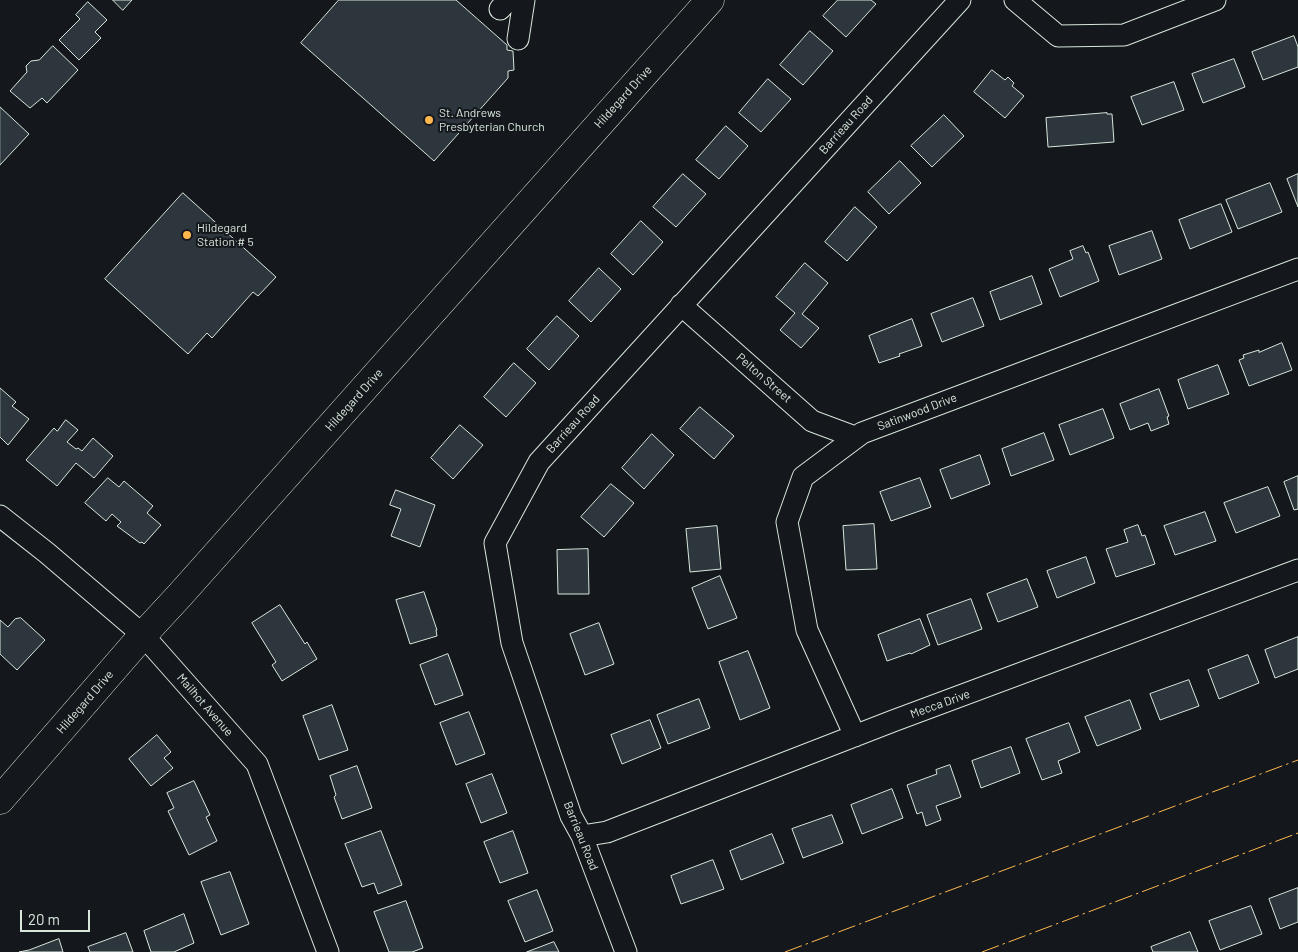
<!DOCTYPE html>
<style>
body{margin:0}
#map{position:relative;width:1298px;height:952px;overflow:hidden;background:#14181c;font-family:Barlow,sans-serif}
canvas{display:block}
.scale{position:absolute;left:20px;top:910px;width:70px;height:22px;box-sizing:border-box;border:2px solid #d8e6dc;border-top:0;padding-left:6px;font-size:15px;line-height:18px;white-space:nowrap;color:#d8e6dc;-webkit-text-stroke:4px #14181c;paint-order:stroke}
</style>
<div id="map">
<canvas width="1298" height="952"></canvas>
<div class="scale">20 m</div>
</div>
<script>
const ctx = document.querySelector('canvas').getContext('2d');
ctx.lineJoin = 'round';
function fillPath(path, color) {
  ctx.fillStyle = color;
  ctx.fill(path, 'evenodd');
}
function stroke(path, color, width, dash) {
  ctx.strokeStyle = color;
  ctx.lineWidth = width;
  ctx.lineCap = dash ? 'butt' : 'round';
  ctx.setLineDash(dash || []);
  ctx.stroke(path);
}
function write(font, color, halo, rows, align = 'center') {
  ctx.font = font + ' Barlow,sans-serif';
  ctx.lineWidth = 4;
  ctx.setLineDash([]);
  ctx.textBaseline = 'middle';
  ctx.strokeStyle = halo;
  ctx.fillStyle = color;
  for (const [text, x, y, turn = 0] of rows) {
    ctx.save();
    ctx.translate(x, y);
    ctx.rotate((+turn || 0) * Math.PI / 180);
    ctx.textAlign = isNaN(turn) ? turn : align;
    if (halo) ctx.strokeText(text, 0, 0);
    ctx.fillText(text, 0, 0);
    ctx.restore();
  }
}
const building = new Path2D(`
 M113,0H132L123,10Z
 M339,0H456L507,45V50L513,51L514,70L508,71V78L434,161L301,43Z
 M838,0H871L876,4L846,37L823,16Z
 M88,2L107,20L95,32L101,38L79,60L59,40L80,19L76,15Z
 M810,31L833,51L803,85L780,65Z
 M1294,36L1298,47V67L1263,80L1252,52Z
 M53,46L78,70L47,103L42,98L30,108L10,91L27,72L26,66L31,61L39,60Z
 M1234,59L1245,87L1203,103L1192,74Z
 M992,70L1005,80L1008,77L1014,83L1012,86L1024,96L1005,118L974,92Z
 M768,79L791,99L761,132L739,113Z
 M1174,82L1184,110L1142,125L1131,97Z
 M0,107L29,134L0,165Z
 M1107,113V114H1112L1114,142L1048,147L1046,118Z
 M944,115L964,136L932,167L911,146Z
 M726,126L748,146L719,179L696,160Z
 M900,161L921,183L889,214L868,192Z
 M683,174L706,194L676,227L653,207Z
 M1298,174V207L1287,179Z
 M1270,183L1282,212L1238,229L1226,200Z
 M183,193L276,277L258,296L253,292L212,338L207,333L188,354L105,279Z
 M1221,204L1232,232L1190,249L1179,220Z
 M855,207L877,227L847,261L825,242Z
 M641,221L663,242L633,275L611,254Z
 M1152,231L1162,259L1119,275L1109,246Z
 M1083,246L1086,253L1088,252L1099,281L1060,297L1049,269L1073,259L1070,251Z
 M805,263L828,283L802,314L819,328L801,348L780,330L795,313L776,297Z
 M599,268L621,289L591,322L569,301Z
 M1032,276L1042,304L1000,320L990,292Z
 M973,298L984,326L942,342L931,314Z
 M557,316L579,336L549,370L527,349Z
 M912,319L922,346L899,354L900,356L879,363L869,336Z
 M1282,343L1292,370L1249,386L1239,360L1244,358L1243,355L1259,350V352Z
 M514,363L536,383L506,417L484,397Z
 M1218,365L1229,394L1188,409L1178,380Z
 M0,388L16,402L12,406L29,419L8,445L0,437Z
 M1159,389L1169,416L1167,417L1169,424L1151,431L1148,423L1130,430L1120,404Z
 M700,407L734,436L714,459L680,429Z
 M1103,409L1114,438L1070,455L1059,425Z
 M66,420L78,430L67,442L76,449L78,448L82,451L93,438L113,456L94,478L76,463L57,486L26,460L54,428L57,431Z
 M460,425L483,445L453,479L431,458Z
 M1044,433L1054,460L1011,476L1002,449Z
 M652,434L674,455L644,489L622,468Z
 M980,455L990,484L951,499L940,470Z
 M1298,476V509L1294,510L1284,482Z
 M108,478L119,487L124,481L153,506L147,513L161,525L144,544L142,542L140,543L117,526L121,522L112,514L106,521L85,503Z
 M920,478L931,507L891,521L880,492Z
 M611,484L634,503L604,537L581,517Z
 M1268,487L1280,516L1236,533L1224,503Z
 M396,490L435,505L420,547L391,536L401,509L390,505Z
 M1205,512L1216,541L1175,555L1164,526Z
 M874,524L877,569L846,570L843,526Z
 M1138,525L1142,536L1145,535L1155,564L1116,577L1106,549L1128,542L1124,530Z
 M717,526L721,569L690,572L686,529Z
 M588,549L589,594H558L557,550Z
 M1086,557L1095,583L1057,598L1047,571Z
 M720,576L737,618L708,629L692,588Z
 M1027,579L1038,607L998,622L987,594Z
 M424,592L437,630H436L437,636L410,644L396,600Z
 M971,599L982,629L938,645L927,615Z
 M280,605L305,644L307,642L317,659L282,681L272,665L276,662L252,623Z
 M21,618L45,640L17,670L0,654V620L8,627L15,619Z
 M920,619L930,645L911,654L910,653L887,661L878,635Z
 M599,623L614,664L585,675L570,634Z
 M1298,637V669L1275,678L1265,650Z
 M748,651L770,708L740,720L719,662Z
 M448,654L463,695L435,705L420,665Z
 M1248,655L1259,683L1219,699L1208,670Z
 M1189,680L1199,706L1160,720L1150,694Z
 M699,699L710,728L668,744L657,715Z
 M1130,700L1141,729L1097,746L1085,717Z
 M332,705L348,750L319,760L303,716Z
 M469,712L485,754L456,765L440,723Z
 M650,720L661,748L622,764L611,735Z
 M1069,723L1080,752L1058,761L1062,773L1042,780L1026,739Z
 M157,735L171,752L164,758L173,768L151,786L129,759Z
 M1011,747L1020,773L981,788L972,761Z
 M950,765L961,797L936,806L941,820L926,826L922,812L917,814L907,785L937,774L936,770Z
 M357,766L372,808L342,819L334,797L336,795L330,776Z
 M492,774L507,813L481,823L466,784Z
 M194,781L210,815L206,817L217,841L189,855L168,811L174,808L167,793Z
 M892,789L903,818L862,834L851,805Z
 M832,815L843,843L803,858L792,829Z
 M381,831L402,885L378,894L374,883L362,887L345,844Z
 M513,831L528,873L500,883L484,842Z
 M772,834L784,863L741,880L730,851Z
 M713,860L724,889L681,904L671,876Z
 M230,872L249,924L221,935L201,882Z
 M1298,888V922L1280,929L1269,899Z
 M537,890L553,931L525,942L508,901Z
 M406,901L423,948L412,952H389L374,912Z
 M1251,906L1262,934L1220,950L1209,921Z
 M184,914L194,943L174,952H151L144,931Z
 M1190,932L1198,952H1153L1151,947Z
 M126,933L133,952H90L88,947Z
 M59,939L63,952H19L29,950Z
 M554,942L559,952H527Z`);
const street = new Path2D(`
 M1015,0L1058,36L1124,35L1215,0
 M500,9L508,0
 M518,39L524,0
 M681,305L812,421L855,437
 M0,516L47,553L143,635L257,764L328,952
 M855,736L807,630L787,522L803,477L862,433L1298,269
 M582,836L607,832L893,721L1298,570
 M626,952L582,836L571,816L512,643L495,543L539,462L960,0`);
const secondary = new Path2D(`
 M0,800L143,635L180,595L710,0`);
const power = new Path2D(`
 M785,952L1298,760
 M982,952L1298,833`);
const markers = [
 [429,120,5,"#ffb74d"],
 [187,235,5,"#ffb74d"]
];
const streetNames = [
 ["Hildegard Drive",623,97,-48],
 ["Barrieau Road",846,125,-48],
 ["Pelton Street",764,378,41],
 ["Hildegard Drive",354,400,-48],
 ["Satinwood Drive",917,412,-21],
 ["Barrieau Road",573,424,-48],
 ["Hildegard Drive",85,702,-49],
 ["Mecca Drive",940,704,-20],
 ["Mailhot Avenue",205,705,49],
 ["Barrieau Road",581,836,68]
];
const poiNames = [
 ["St. Andrews",439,113],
 ["Presbyterian Church",439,127],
 ["Hildegard",197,228],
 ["Station # 5",197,242]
];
fillPath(building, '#2c363c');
stroke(building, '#d8e6dc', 1);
stroke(street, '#d8e6dc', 23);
stroke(secondary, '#d8e6dc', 29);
stroke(street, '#14181c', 21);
stroke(secondary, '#14181c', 28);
stroke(power, '#ffb74d', 1, [18, 4, 2.5, 4]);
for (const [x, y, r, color] of markers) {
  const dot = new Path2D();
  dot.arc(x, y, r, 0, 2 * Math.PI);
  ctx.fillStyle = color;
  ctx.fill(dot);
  stroke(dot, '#14181c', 2);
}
write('12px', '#d8e6dc', '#14181c', streetNames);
write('12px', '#d8e6dc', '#14181c', poiNames, 'left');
</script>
